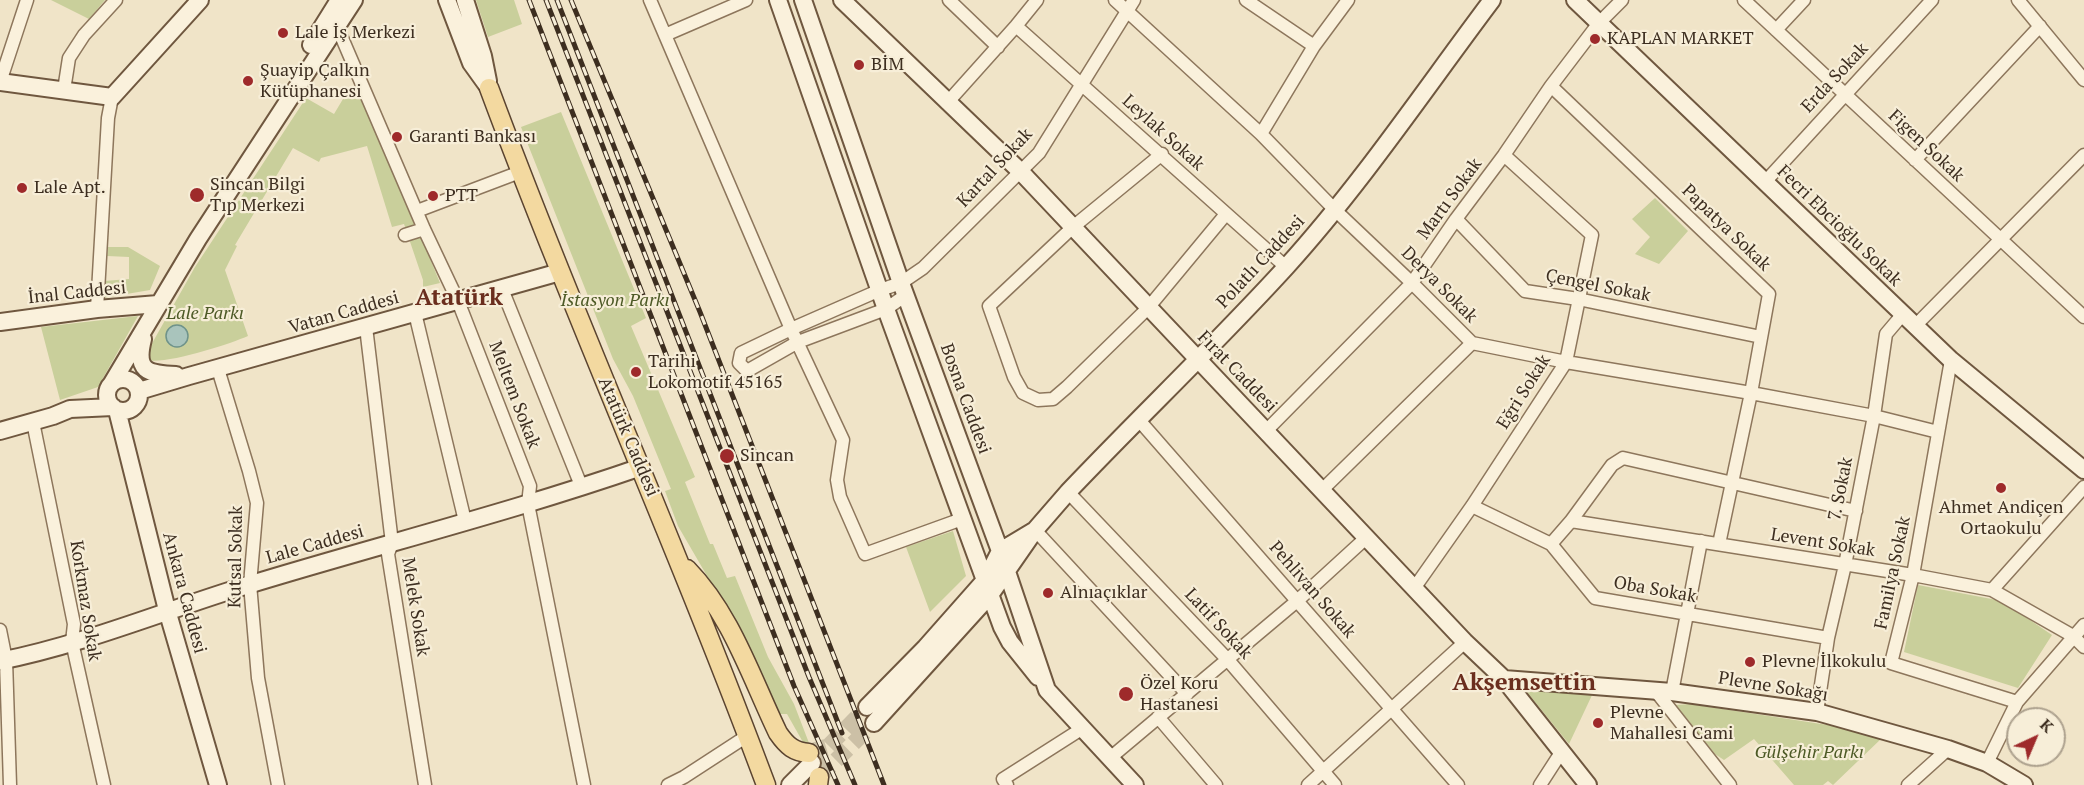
<!DOCTYPE html>
<meta charset="utf-8">
<style>
body{margin:0}
#map{position:relative;width:2084px;height:785px;overflow:hidden;background:#f0e4c8;font-family:"PT Serif",serif}
canvas{display:block}
.north{position:absolute;left:2006px;top:707px;width:60px;height:60px;box-sizing:border-box;background:#f7eed8;border:2px solid #ada18e;border-radius:50%;rotate:44deg;font-size:16px;font-weight:700;line-height:24px;text-align:center;color:#3d2e20}
.north::after{content:'';display:block;margin:auto;width:21px;height:27px;background:#9e2a2b;clip-path:polygon(50% 0,100% 100%,50% 72%,0 100%)}
</style>
<div id="map">
<canvas width="2084" height="785"></canvas>
<div class="north">K</div>
</div>
<script>
const ctx = document.querySelector('canvas').getContext('2d');
ctx.lineJoin = 'round';
function fillPath(path, color) {
  ctx.fillStyle = color;
  ctx.fill(path, 'evenodd');
}
function stroke(path, color, width, dash) {
  ctx.strokeStyle = color;
  ctx.lineWidth = width;
  ctx.lineCap = dash ? 'butt' : 'round';
  ctx.setLineDash(dash || []);
  ctx.stroke(path);
}
function write(font, color, halo, rows, align = 'center') {
  ctx.font = font + ' "PT Serif",serif';
  ctx.lineWidth = 4.5;
  ctx.setLineDash([]);
  ctx.textBaseline = 'middle';
  ctx.strokeStyle = halo;
  ctx.fillStyle = color;
  for (const [text, x, y, turn = 0] of rows) {
    ctx.save();
    ctx.translate(x, y);
    ctx.rotate((+turn || 0) * Math.PI / 180);
    ctx.textAlign = isNaN(turn) ? turn : align;
    if (halo) ctx.strokeText(text, 0, 0);
    ctx.fillText(text, 0, 0);
    ctx.restore();
  }
}
const green = new Path2D(`
 M51,0H105L89,19Z
 M476,0H514L522,24L488,37Z
 M362,93L440,283L423,287V280L404,224L392,227L367,146L321,158L319,162L293,148L235,245L237,246L225,270L248,336C230,344 165,365 147,360L146,354L195,267L306,98L334,114L343,99Z
 M561,112L646,318L631,326L695,477L685,482L710,544H713L727,578L735,576L768,657L794,704L809,743L804,744L787,714H779L721,600L678,526L665,491L671,489L633,396L613,359L521,127Z
 M1655,198L1688,231L1659,264L1635,254L1650,237L1632,219Z
 M108,247H128L160,266L150,290L103,298L104,281L129,279V257L107,256Z
 M138,316L98,387L60,400L41,327Z
 M953,531L966,576L930,612L906,547Z
 M1918,585L2002,601L2052,635L2018,688L1904,652Z
 M1530,687L1593,693L1569,744L1527,692Z
 M1690,704L1841,727L1882,738L1833,785L1828,781L1823,785H1794L1754,739L1724,760L1715,754L1676,705Z`);
const water = new Path2D(`
 M166 336a11 11 0 1 1 22 0a11 11 0 1 1-22 0Z`);
const secondaryTunnel = new Path2D(`
 M812,763L867,707
 M819,777L874,723`);
const primaryTunnel = new Path2D(`
 M809,753L829,747`);
const street = new Path2D(`
 M650,0L791,329L843,440L837,480L840,497L865,554L962,519
 M949,0L998,47
 M1115,0L1261,134L1335,210L1412,283L1472,343L1566,362L1751,393L1874,416L1938,432
 M1246,0L1314,46
 M1744,0L2084,317
 M2018,0L2084,80
 M1016,26L1286,267
 M1776,30L1804,0
 M665,35L746,0
 M342,38L424,229L458,301L530,486L528,504L584,785
 M0,82L27,0
 M1551,86L1769,294L1751,393L1719,544
 M64,90L69,58L84,35L116,0
 M947,103L1016,26L1037,0
 M1261,134L1314,46L1348,0
 M1162,154L1073,227L989,306L1014,377L1023,393L1038,400L1053,399L1067,387L1148,308L1226,214
 M1915,160L2040,26
 M1765,182L1932,0
 M417,211L520,172
 M1456,219L1525,291L1578,299L1761,337
 M405,235L424,229
 M502,289L582,488
 M906,295L886,309L798,342L747,371L739,363L741,353L791,329L880,290L901,283L923,268L1039,153L1134,0
 M97,309L108,118L112,97
 M415,313L465,521
 M1915,326L2084,155
 M366,327L392,543L388,554L425,785
 M1951,360L1913,575L1891,663L2017,702
 M218,369L249,471L257,503L250,584L258,678L278,785
 M1138,419L1458,785
 M33,422L74,624L72,642L104,785
 M1266,431L1412,283L1456,219L1504,155L1551,86L1599,23L1622,0
 M1322,490L1472,343
 M1068,492L1228,660L1335,785
 M1472,506L1551,544L1595,598L1828,638
 M1571,521L1612,465L1623,458L1856,511
 M1035,530L1187,694
 M1551,544L1571,521L1913,575L1992,590L2073,636L2084,647
 M1415,587L1472,506L1566,362L1592,235L1504,155
 M1992,590L2084,487
 M0,630L6,660L10,785
 M1655,690L1730,785
 M1672,692L1701,541
 M1817,712L1828,638L1845,565L1874,416L1886,334L1903,314
 M1158,717L1216,785
 M1110,758L1297,601L1367,537
 M1987,763L2017,702L2084,625
 M668,785L684,777L747,736
 M1007,785L1003,779L1083,728
 M1308,785L1465,642
 M1540,785L1562,751
 M1908,785L1948,749`);
const secondary = new Path2D(`
 M447,0L471,63L489,88
 M465,0L483,56L488,81
 M778,0L886,309L1002,627L1010,642L1038,677
 M803,0L901,283L1000,551L1047,690L1135,785
 M842,0L1021,172L1465,642L1504,679L1588,785
 M1575,0L1951,360L2084,470
 M311,45L339,0
 M0,82L112,97L200,0
 M0,322L97,309L158,304
 M143,339C135,371 147,374 176,375
 M107 395a16 16 0 1 1 32 0a16 16 0 1 1-32 0Z
 M112,383L198,239L354,0
 M139,391L189,376L560,272
 M117,410L167,610L218,785
 M0,431L53,416L70,409L113,407
 M0,661C85,644 166,610 248,585C379,545 511,512 641,467
 M1504,679L1672,692L1817,712L1948,749L1987,763L2024,785
 M867,707L925,648L986,579L1000,551L1035,530L1068,492C1140,416 1216,344 1287,266C1362,183 1425,89 1492,0
 M874,723L990,595L1031,536
 M790,785L812,763`);
const primary = new Path2D(`
 M489,88C576,322 679,551 766,785
 M687,569C731,614 751,677 778,733C787,746 794,752 809,753
 M818,785L819,777`);
const rail = new Path2D(`
 M529,0L794,686L838,785
 M546,0L809,677L855,785
 M557,0L842,733
 M571,0L700,312L884,785`);
const markers = [
 [283,33,6,"#9e2a2b"],
 [1595,39,6,"#9e2a2b"],
 [859,65,6,"#9e2a2b"],
 [248,81,6,"#9e2a2b"],
 [397,137,6,"#9e2a2b"],
 [22,188,6,"#9e2a2b"],
 [197,195,8,"#9e2a2b"],
 [433,196,6,"#9e2a2b"],
 [636,372,6,"#9e2a2b"],
 [727,456,8,"#9e2a2b"],
 [2001,488,6,"#9e2a2b"],
 [1048,593,6,"#9e2a2b"],
 [1750,662,6,"#9e2a2b"],
 [1126,694,8,"#9e2a2b"],
 [1598,723,6,"#9e2a2b"]
];
const poiNames = [
 ["Lale İş Merkezi",295,33],
 ["KAPLAN MARKET",1607,39],
 ["BİM",871,65],
 ["Şuayip Çalkın",260,71],
 ["Kütüphanesi",260,92],
 ["Garanti Bankası",409,137],
 ["Sincan Bilgi",210,185],
 ["Tıp Merkezi",210,206],
 ["Lale Apt.",34,188],
 ["PTT",445,196],
 ["Tarihi",648,362],
 ["Lokomotif 45165",648,383],
 ["Sincan",740,456],
 ["Ahmet Andiçen",2001,508,"center"],
 ["Ortaokulu",2001,529,"center"],
 ["Alnıaçıklar",1060,593],
 ["Plevne İlkokulu",1762,662],
 ["Özel Koru",1140,684],
 ["Hastanesi",1140,705],
 ["Plevne",1610,713],
 ["Mahallesi Cami",1610,734]
];
const streetNames = [
 ["Erda Sokak",1835,78,-47],
 ["Leylak Sokak",1163,133,42],
 ["Figen Sokak",1926,146,43],
 ["Kartal Sokak",995,168,-47],
 ["Martı Sokak",1450,199,-54],
 ["Fecri Ebcioğlu Sokak",1839,226,44],
 ["Papatya Sokak",1726,228,44],
 ["Polatlı Caddesi",1261,262,-47],
 ["Derya Sokak",1439,285,45],
 ["Çengel Sokak",1598,286,11],
 ["İnal Caddesi",77,293,-6],
 ["Vatan Caddesi",344,313,-16],
 ["Fırat Caddesi",1237,372,46],
 ["Eğri Sokak",1524,392,-58],
 ["Meltem Sokak",514,395,69],
 ["Bosna Caddesi",965,399,70],
 ["Atatürk Caddesi",628,437,67],
 ["7. Sokak",1841,489,-79],
 ["Levent Sokak",1823,543,9],
 ["Lale Caddesi",315,545,-16],
 ["Kutsal Sokak",236,557,-89],
 ["Familya Sokak",1893,573,-78],
 ["Pehlivan Sokak",1312,590,49],
 ["Oba Sokak",1655,590,10],
 ["Ankara Caddesi",184,593,75],
 ["Korkmaz Sokak",85,601,81],
 ["Melek Sokak",415,607,81],
 ["Latif Sokak",1218,624,47],
 ["Plevne Sokağı",1773,687,9]
];
const parkNames = [
 ["İstasyon Parkı",615,301],
 ["Lale Parkı",205,314],
 ["Gülşehir Parkı",1809,753]
];
const districtNames = [
 ["Atatürk",459,298],
 ["Akşemsettin",1524,683]
];
fillPath(green, '#c9cf9b');
fillPath(water, '#a9c4bc');
stroke(water, '#6f938a', 1.5);
stroke(secondaryTunnel, '#ccc0a6', 16, [16, 8]);
stroke(primaryTunnel, '#ccc0a6', 18, [18, 9]);
stroke(street, '#8d765c', 15);
stroke(secondary, '#6f573f', 20);
stroke(primary, '#5b4430', 21);
stroke(street, '#faf1dc', 12);
stroke(secondary, '#faf1dc', 16);
stroke(primary, '#f3d9a0', 18);
stroke(rail, '#3d2e20', 5);
stroke(rail, '#f7eed8', 3, [9]);
for (const [x, y, r, color] of markers) {
  const dot = new Path2D();
  dot.arc(x, y, r, 0, 2 * Math.PI);
  ctx.fillStyle = color;
  ctx.fill(dot);
  stroke(dot, '#f7eed8', 2);
}
write('18px', '#3d2e20', '#f7eed8', poiNames, 'left');
write('18px', '#3d2e20', '#f7eed8', streetNames);
write('italic 18px', '#4d5a26', '#f7eed8', parkNames);
write('bold 24px', '#6b2e1e', '#f7eed8', districtNames);
</script>
